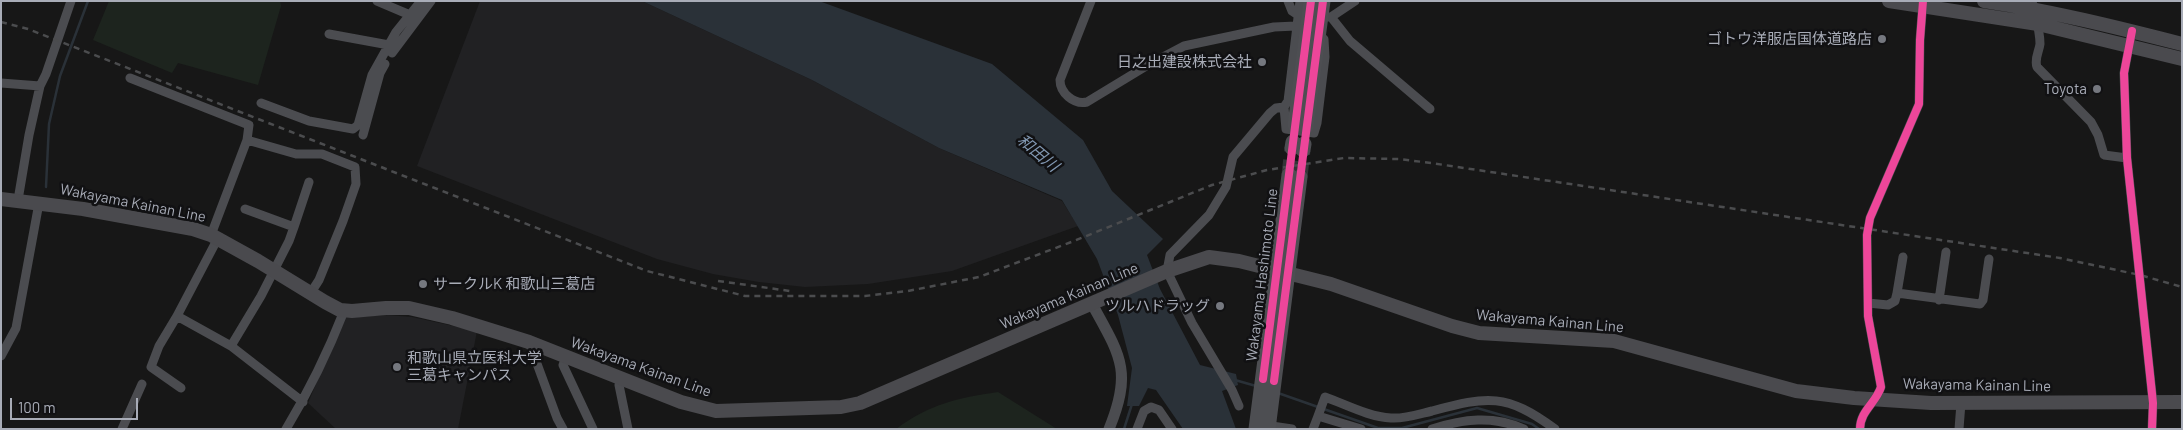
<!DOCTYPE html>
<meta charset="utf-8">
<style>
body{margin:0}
#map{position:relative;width:2183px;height:430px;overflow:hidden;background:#171717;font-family:Barlow,sans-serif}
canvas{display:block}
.frame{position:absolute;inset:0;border:2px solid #a8acb7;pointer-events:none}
.scale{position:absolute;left:10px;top:398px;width:128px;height:22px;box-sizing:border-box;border:2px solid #a8acb7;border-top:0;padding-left:6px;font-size:15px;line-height:18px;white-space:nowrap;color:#a8acb7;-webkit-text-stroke:4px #111113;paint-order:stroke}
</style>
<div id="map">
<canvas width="2183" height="430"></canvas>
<div class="frame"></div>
<div class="scale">100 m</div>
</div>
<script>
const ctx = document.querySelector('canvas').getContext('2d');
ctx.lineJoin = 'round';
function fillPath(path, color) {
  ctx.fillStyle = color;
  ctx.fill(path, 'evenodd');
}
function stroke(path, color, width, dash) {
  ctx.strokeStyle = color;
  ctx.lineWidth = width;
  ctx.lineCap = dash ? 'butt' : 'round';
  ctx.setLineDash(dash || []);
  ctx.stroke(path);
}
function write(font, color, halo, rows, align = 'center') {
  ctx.font = font + ' Barlow,"Noto Sans JP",sans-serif';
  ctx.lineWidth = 5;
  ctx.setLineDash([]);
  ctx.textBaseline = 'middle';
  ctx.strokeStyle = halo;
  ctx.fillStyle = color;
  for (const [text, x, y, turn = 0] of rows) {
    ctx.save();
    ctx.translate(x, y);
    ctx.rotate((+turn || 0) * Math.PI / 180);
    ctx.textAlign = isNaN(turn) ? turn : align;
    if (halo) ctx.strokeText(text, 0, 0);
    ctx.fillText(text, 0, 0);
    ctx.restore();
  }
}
const built = new Path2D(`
 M480,1H642L812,80L939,148L1062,201L1078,226L952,271L868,284L805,287L759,282L713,274L657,259L417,166Z
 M387,315L412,317L477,331L458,429H336L308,403L344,318Z`);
const green = new Path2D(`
 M109,1H280L281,6L258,85L178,63L172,73L93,40Z
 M998,392L1057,429H896C930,404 957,398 998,392Z`);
const water = new Path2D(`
 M642,1H819L992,64L1083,140L1112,191L1163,239L1147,255L1160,289L1200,365L1236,374L1238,385L1222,391L1236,429H1183L1156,390L1148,388L1139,406H1127L1132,368L1118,315L1097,259L1062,200L939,148L812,80Z`);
const stream = new Path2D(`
 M46,187L49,124L60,76L88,1
 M1235,380L1256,386
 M1278,393L1378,428H1402L1477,408L1532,424L1539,429
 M1124,429L1132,404`);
const primaryTunnel = new Path2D(`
 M1289,175L1292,148
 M1300,177L1303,150`);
const minor = new Path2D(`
 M377,1L410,15
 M1091,1L1060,80C1060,93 1074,105 1087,102L1148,65L1184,46L1274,27L1296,26
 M1288,1L1292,11L1298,15
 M1300,1L1288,101L1284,107L1286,129L1314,133L1317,123L1325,57L1324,39
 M2032,1C2035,16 2040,29 2040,44C2039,52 2034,59 2037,67L2091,122L2098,135L2104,155L2127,158
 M1327,17H1331L1350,41L1430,109
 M1331,17L1355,1
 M2132,31L2124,73L2127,158L2153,403L2152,429
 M329,34L389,45
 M392,53L431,1
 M130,78L249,125L247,140
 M1,83L40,86L46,74L71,1
 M261,103L309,121L353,129L358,125L372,75L396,32L421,1
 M363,135L380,73L385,64
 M18,200L29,135L40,86
 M294,227L309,182
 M211,235L247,140L296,154H322L355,167L356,184L343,221L319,280L310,294
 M1897,293L1903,257
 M1939,300L1946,252
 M1868,303L1888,305L1895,301L1897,293L1980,304L1983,300L1989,259
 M177,316L231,346L261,296L289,241L294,227L245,209
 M529,342L557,418L563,429
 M231,346L303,402
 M1,356L16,328L39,203
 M566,357L563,365L593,429
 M622,378L619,385L628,429
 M181,388L151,367L159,346L177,316L218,238
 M1239,406L1232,390L1192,323L1167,271L1170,255L1209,215L1226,187L1233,157L1270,113L1276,108L1284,107
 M1318,416L1325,397C1345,404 1369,417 1391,418C1405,419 1419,414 1432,411C1488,396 1506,393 1555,429
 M1265,425L1292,429
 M122,429L142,384
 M286,429C309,391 328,352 344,311
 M1137,429L1144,411L1151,407L1159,410L1172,429
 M1313,429L1318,416L1361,429
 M1432,429C1463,419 1493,415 1524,429
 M1860,429C1860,411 1876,403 1881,387L1868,316L1867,235L1870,218L1919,104L1920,40L1923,1
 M1959,429L1961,403`);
const tertiary = new Path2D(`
 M1092,304C1120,355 1133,371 1109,429`);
const secondary = new Path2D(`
 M1889,1L2038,24L2182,59
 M1984,1C2051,11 2116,27 2182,44
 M1,199L83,209L193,229L211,235L258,261L325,302L340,310L352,311L386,308H409L452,318L529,342L681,402L716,411L841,407L860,403L1167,271L1209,257L1239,261L1331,284L1452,326L1479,333L1614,341L1796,391L1854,398L1931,403L2182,402`);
const primary = new Path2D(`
 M1295,125L1311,1
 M1306,127L1323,1
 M1292,148L1293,142
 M1303,150L1304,144
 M1256,429L1289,175
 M1268,429L1300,177`);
const rail = new Path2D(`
 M1,22L28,29L647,271L745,296H865L908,291L979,277L1074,241L1212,185L1267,170L1344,158L1399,159L1431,163L2060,258L2140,275L2182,287
 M718,281L790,291`);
const cycleway = new Path2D(`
 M2132,31L2124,73L2127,158L2153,403L2152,429
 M1263,379L1311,1
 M1274,381L1323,1
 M1860,429C1860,411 1876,403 1881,387L1868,316L1867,235L1870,218L1919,104L1920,40L1923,1`);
const markers = [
 [1882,39,5,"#75787f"],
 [1262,62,5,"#75787f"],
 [2097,89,5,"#75787f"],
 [423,284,5,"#75787f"],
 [1220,306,5,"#75787f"],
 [397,367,5,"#75787f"]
];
const poiNames = [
 ["ゴトウ洋服店国体道路店",1872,39],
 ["日之出建設株式会社",1252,62],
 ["Toyota",2087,89],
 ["サークルK 和歌山三葛店",433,284,"left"],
 ["ツルハドラッグ",1210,306],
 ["和歌山県立医科大学",407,358,"left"],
 ["三葛キャンパス",407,375,"left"]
];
const streetNames = [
 ["Wakayama Kainan Line",133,203,11],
 ["Wakayama Hashimoto Line",1262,275,-83],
 ["Wakayama Kainan Line",1069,296,-23],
 ["Wakayama Kainan Line",1550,321,5],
 ["Wakayama Kainan Line",641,367,20],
 ["Wakayama Kainan Line",1977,385,1]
];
const waterNames = [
 ["和田川",1038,153,40]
];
fillPath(built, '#212123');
fillPath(green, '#1d241e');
fillPath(water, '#2a3138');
stroke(stream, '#2a3138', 2.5);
stroke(primaryTunnel, '#343537', 15, [15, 8]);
stroke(minor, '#4b4c50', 9);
stroke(tertiary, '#4b4c50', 11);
stroke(secondary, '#4a4a4e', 14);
stroke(primary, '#4d4e52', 15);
stroke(rail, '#4b4c4e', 2.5, [6, 5]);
stroke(cycleway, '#ed469a', 8);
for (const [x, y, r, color] of markers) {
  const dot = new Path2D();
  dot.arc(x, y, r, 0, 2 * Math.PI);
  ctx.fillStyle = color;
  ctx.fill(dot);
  stroke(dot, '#111113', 2);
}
write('15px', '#a8acb7', '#111113', poiNames, 'right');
write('15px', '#a8acb7', '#111113', streetNames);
write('italic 16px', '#8197b1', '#111113', waterNames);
</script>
